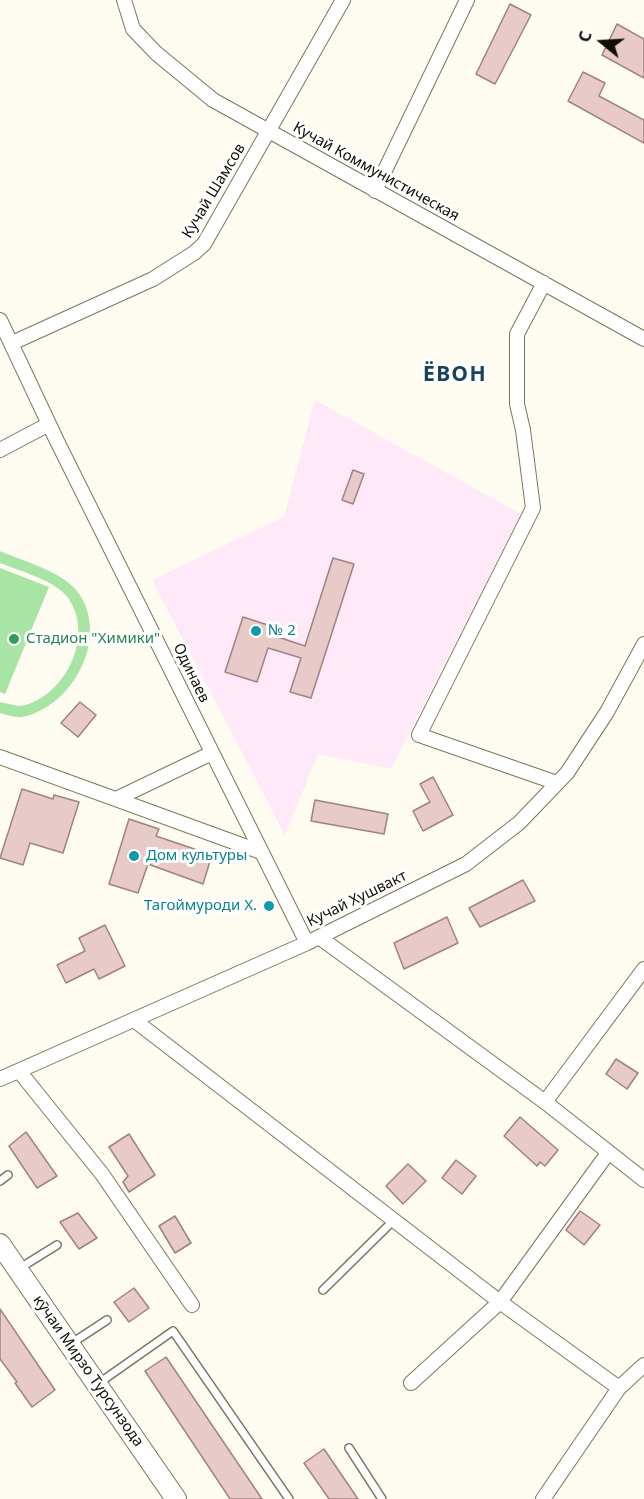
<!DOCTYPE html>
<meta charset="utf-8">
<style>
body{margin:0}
#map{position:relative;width:644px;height:1499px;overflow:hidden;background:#fefbf1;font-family:"Noto Sans",sans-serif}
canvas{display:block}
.north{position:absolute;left:572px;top:12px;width:60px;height:60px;-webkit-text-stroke:4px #fff;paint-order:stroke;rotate:288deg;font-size:16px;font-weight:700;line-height:24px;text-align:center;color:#110e06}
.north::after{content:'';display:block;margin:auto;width:21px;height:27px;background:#110e06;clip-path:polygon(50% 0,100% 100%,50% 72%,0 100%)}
</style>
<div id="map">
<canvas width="644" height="1499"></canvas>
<div class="north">С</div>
</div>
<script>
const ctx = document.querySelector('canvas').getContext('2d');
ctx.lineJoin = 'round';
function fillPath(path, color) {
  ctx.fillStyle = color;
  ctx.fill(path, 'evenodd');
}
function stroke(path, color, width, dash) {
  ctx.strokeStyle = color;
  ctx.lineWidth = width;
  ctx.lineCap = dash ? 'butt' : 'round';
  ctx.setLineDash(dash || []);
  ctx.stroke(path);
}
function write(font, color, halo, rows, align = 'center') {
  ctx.font = font + ' "Noto Sans",sans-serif';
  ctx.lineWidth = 6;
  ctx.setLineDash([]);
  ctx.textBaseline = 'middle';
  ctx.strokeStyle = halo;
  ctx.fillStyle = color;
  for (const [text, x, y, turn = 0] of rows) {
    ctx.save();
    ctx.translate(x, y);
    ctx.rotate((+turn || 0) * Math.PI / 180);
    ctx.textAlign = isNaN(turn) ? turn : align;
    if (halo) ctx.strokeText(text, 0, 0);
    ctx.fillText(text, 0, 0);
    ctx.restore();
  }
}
const education = new Path2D(`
 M315,400L521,514L391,769L318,754L285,835L152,580L284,517Z`);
const green = new Path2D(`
 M0,551C23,561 61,571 77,591C111,635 74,707 22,717C16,718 7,715 0,713V702C6,703 12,705 18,706C26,706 37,701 44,696C73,676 90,631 69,599C57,581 20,571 0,563Z
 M0,568L49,587L5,694L0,692Z`);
const building = new Path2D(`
 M510,4L531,15L495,84L476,74Z
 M617,24L644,39V78L602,55Z
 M583,72L605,83L599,96L644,120V143L568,101Z
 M353,470L364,474L353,504L342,500Z
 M333,558L354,564L311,698L290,692L301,658L268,648L257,682L225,672L243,617L274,627L272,635L305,646Z
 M80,702L96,715L78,737L61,723Z
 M433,777L453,815L423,831L413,811L430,802L420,784Z
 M22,789L53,799L54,795L79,802L63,853L30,843L23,865L0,858Z
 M315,800L388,814L384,834L311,821Z
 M129,819L159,829L156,836L212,855L203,884L148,864L138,893L109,884Z
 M523,880L535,901L480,927L469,908Z
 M447,917L458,943L404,969L394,943Z
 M105,925L125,966L99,979L94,969L66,983L57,965L85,951L79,938Z
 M616,1059L638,1073L627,1089L606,1074Z
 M520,1117L558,1150L545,1166L540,1162L537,1166L504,1136Z
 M26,1132L57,1176L37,1188L9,1146Z
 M129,1134L155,1175L129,1192L123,1182L128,1176L109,1147Z
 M456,1160L476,1176L462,1194L442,1178Z
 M408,1164L426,1181L403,1204L386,1186Z
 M580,1211L600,1225L584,1245L566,1230Z
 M78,1213L97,1238L79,1249L60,1222Z
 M175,1216L191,1243L175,1253L159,1226Z
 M134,1288L149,1308L129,1322L114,1302Z
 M0,1309L55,1390L32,1407L15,1383L17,1382L0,1359Z
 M166,1357L262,1499H230L145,1371Z
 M324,1449L358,1499H329L304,1463Z`);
const lane = new Path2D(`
 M0,1181L8,1175
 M20,1268L57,1245
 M323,1290L394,1220
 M72,1343L107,1320
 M99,1383L173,1331L289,1499
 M349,1448L382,1499`);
const street = new Path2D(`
 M124,0L133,29L156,53L213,100L644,339
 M375,191L467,0
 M544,283L517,334V404L523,430L533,508L419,735L557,783
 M0,320L56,439L307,943
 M12,343L153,279L194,253L204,244L343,0
 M0,450L49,424
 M0,757L261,852
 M116,799L212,753
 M319,937L545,1102L644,1180
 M134,1020L500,1302L619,1388
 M19,1071L102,1174L192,1305
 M0,1079L307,943L466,864L519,823L567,773L607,712L644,644
 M545,1102L644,969
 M411,1383L500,1302L608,1153
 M543,1499L619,1388L644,1365`);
const secondary = new Path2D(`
 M0,1244L176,1499`);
const markers = [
 [256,631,6,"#0f9aa8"],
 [14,639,6,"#2e9e5b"],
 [134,856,6,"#0f9aa8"],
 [269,906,6,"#0f9aa8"]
];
const streetNames = [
 ["Кучай Коммунистическая",376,172,29],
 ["Кучай Шамсов",214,191,-59],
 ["Одинаев",191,673,64],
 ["Кучай Хушвакт",357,899,-26],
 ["кӯчаи Мирзо Турсунзода",88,1371,55]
];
const cultureNames = [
 ["№ 2",268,631],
 ["Дом культуры",146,856],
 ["Тагоймуроди Х.",257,906,"right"]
];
const leisureNames = [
 ["Стадион \"Химики\"",26,639]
];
const districtNames = [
 ["ЁВОН",455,375]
];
fillPath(education, '#ffe9f8');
fillPath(green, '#a8e5a4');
fillPath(building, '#e8cac9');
stroke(building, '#9f8382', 1.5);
stroke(lane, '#7c755f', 10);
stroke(street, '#7c755f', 16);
stroke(secondary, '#7c755f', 22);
stroke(lane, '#fff', 7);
stroke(street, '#fff', 14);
stroke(secondary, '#fff', 20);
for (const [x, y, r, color] of markers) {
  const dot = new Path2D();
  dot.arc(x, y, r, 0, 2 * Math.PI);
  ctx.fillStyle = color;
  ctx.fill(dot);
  stroke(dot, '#fff', 2);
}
write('15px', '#110e06', '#fff', streetNames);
write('15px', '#0d838f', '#fff', cultureNames, 'left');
write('15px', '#27864d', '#fff', leisureNames, 'left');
ctx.letterSpacing = '1.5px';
write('bold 21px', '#194359', '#fff', districtNames);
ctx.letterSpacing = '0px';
</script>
